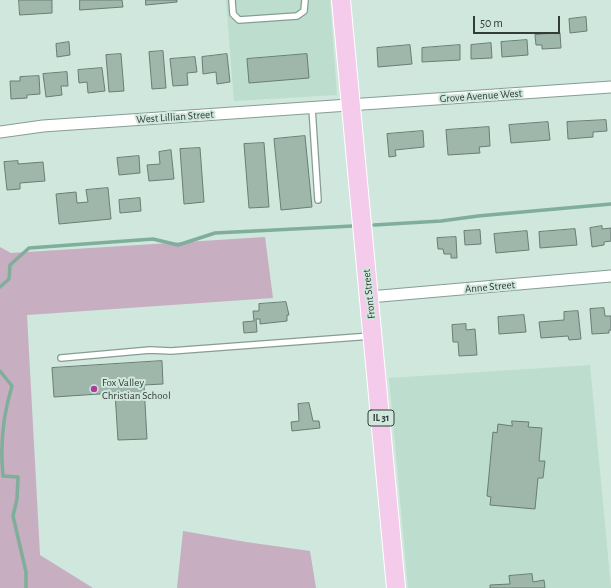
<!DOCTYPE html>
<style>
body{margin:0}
#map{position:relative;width:611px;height:588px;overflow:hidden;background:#cfe7dc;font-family:"Alegreya Sans",sans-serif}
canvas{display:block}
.scale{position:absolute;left:473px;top:16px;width:87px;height:18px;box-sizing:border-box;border:2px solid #333c38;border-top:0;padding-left:5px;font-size:12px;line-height:14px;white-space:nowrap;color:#333c38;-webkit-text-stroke:3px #cfe7dc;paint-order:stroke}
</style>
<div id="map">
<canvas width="611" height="588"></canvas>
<div class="scale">50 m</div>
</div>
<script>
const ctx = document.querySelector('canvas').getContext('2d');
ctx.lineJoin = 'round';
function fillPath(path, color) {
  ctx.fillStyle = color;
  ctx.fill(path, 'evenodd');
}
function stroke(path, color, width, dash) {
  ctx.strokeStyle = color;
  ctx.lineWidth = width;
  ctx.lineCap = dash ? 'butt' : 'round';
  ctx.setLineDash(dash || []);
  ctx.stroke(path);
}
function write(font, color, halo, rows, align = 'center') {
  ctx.font = font + ' "Alegreya Sans",sans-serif';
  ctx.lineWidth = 4;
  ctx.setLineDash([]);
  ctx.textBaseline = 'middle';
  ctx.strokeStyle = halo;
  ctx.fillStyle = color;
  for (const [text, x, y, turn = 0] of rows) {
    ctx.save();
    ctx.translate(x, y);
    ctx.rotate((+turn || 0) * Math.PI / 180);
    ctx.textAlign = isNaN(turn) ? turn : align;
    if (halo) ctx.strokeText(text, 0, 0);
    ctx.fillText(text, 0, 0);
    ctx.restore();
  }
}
const built = new Path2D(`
 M226,0H330L337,95L234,101Z
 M590,365L611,588H408L389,378Z`);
const green = new Path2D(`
 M265,237L273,298L27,315L40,555L93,588H0V247L11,253Z
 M183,531L246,542L310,551L316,588H177Z`);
const stream = new Path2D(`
 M374,225L441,221L478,216L611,204
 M0,287L9,279L10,265L29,248L153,239L178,245L215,233L353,226
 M0,371L12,386C3,415 0,446 3,476L18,477L17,499L13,516L26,572V588`);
const building = new Path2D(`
 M19,0H52V13L20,15Z
 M80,0H122L123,7L80,10Z
 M146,0H177V2L146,5Z
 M586,17L587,31L570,33L569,19Z
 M560,33L561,48L542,49V45H536L535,35Z
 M527,40L528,55L502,57L501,42Z
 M69,42L70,55L57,57L56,44Z
 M491,43L492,58L471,59V45Z
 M410,45L412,64L378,67L377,48Z
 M460,45V60L422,62V48Z
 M163,51L166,88L152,89L149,52Z
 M121,54L124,91L109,92L106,55Z
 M227,54L230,82L217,84L216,72L203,74L202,57Z
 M307,54L309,78L249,83L247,59Z
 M195,57L197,72L187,73L188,85L173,86L170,59Z
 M102,68L105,91L88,93L87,82L79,83L78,70Z
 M67,72L68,86H61L62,95L46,97L43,74Z
 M39,76L40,94L27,95V98L11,99L10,81H20V77Z
 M606,120L607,131L593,132V137L568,139L567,122Z
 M548,122L550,140L511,143L509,125Z
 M489,127L490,146L479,147L480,153L448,155L446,130Z
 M423,131L424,147L395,150L396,156L389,157L387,134Z
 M305,136L312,207L281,210L274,139Z
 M264,143L269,207L249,208L244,144Z
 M200,148L204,202L184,204L180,149Z
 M171,150L174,179L149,181L147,165L160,164L159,152Z
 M139,156L140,173L119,175L117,158Z
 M18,161V164L43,162L45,181L20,183V189L7,190L4,162Z
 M108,188L111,219L59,224L56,194L76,192L77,203L88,202L86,190Z
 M140,198L141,211L120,213L119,200Z
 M602,226V229L611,228V241L604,242V245L592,247L590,228Z
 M575,229L577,245L540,248L539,232Z
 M480,230L481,244L465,245L464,231Z
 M527,231L529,250L496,253L494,234Z
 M456,237L457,258H451V254H444L443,249H438L437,238Z
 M286,302L289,315H287V321L260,324V319H256L257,332L244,333L243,322L254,321L253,311H259V304Z
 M604,308L605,316H611V330H609V333L592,334L590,309Z
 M578,311L581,339L569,340L568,336L541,338L539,322L564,320V312Z
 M524,315L526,332L499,334L498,317Z
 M466,324V330L475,329L477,355L459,356L458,342H453L452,325Z
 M162,361L163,384L144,385L147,439L118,440L115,393L54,397L52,368Z
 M309,403L313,421H319L320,428L292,431L291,422L299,421L298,404Z
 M512,421L529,422L528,427L542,428L539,461H545L543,478H538L535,509L490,505L491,497L487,496L493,432L497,433L498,424L512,426Z
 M532,574L533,582L544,580L545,588H490V585L510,584L509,576Z`);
const service = new Path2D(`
 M232,0L233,14L239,20L297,16L304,11L305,0
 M312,108L318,200
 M61,358L150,350L171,351L371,336`);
const minor = new Path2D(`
 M0,132L43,126L611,87
 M369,297L611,276`);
const primary = new Path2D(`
 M341,0L396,588`);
const markers = [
 [94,389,4,"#ac3d9b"]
];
const shields = [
 [381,418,26]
];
const shieldNames = [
 ["IL 31",381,418]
];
const streetNames = [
 ["Grove Avenue West",481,96,-4],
 ["West Lillian Street",175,117,-4],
 ["Anne Street",490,287,-5],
 ["Front Street",369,294,-96]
];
const poiNames = [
 ["Fox Valley",102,383],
 ["Christian School",102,396]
];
fillPath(built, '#bdddcf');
fillPath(green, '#c7aec1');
stroke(stream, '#7fae9a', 3.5);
fillPath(building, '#9fb6ab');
stroke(building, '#687e74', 1);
stroke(service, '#879d93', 8);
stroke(minor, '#879d93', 13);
stroke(primary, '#fff', 20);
stroke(service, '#fff', 5.5);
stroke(minor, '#fff', 11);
stroke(primary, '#f5cbec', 18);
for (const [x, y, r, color] of markers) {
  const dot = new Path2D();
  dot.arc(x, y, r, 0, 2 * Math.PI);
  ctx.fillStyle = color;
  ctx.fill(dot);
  stroke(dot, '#cfe7dc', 1.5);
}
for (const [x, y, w] of shields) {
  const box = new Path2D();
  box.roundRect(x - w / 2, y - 8, w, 16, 3);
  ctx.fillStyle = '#cfe7dc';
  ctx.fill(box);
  stroke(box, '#333c38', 1);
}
write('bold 10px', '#333c38', null, shieldNames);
write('11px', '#333c38', '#cfe7dc', streetNames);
write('11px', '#333c38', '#cfe7dc', poiNames, 'left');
</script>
